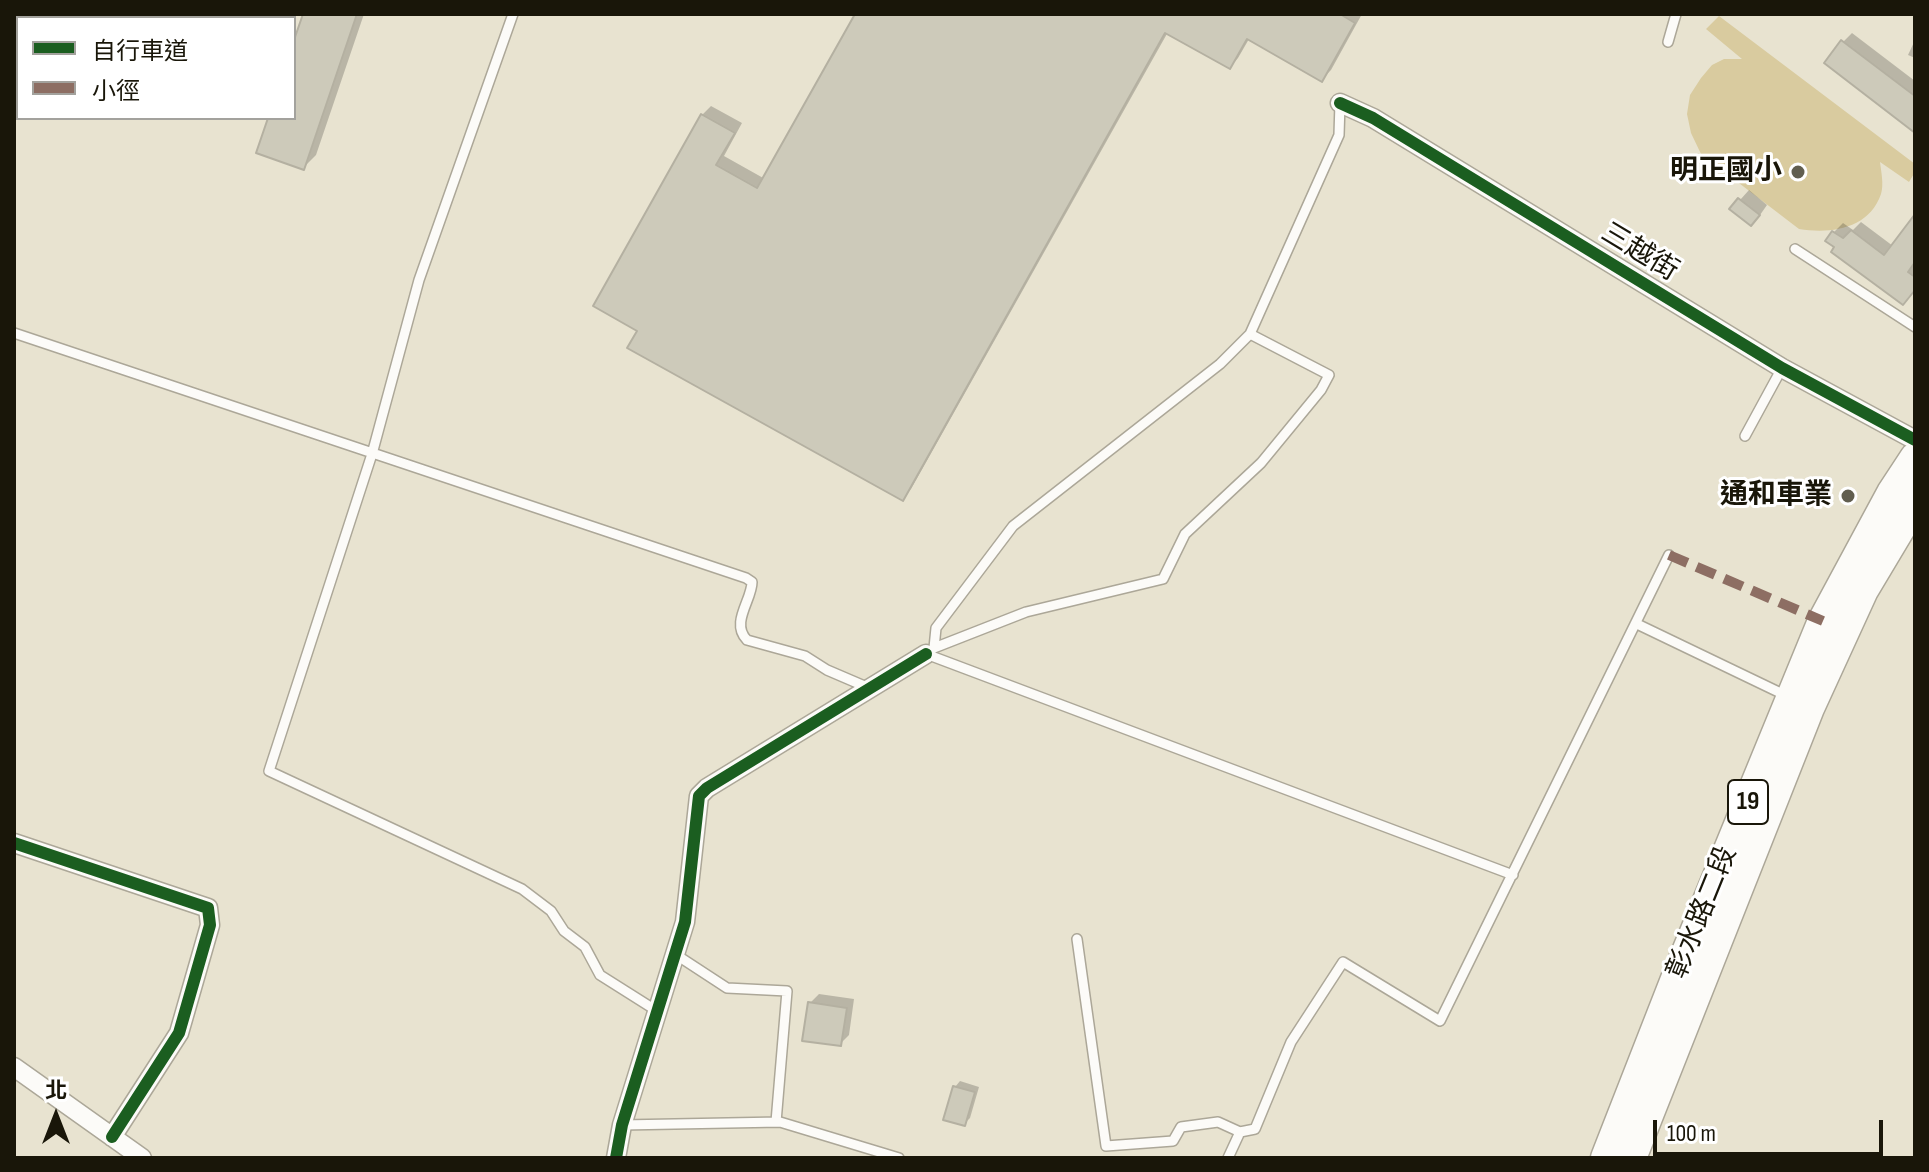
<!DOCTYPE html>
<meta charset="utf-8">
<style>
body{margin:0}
#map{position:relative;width:1929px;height:1172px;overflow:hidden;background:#e8e3d0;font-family:"Sofia Sans Condensed","Noto Sans TC",sans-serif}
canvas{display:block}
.frame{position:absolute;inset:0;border:16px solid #191609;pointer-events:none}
.legend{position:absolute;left:16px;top:16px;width:280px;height:104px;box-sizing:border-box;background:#fff;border:2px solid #a3a29d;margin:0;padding:10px 14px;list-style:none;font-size:24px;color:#191609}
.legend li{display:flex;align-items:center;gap:16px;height:40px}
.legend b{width:40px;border:2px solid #a3a29d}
.north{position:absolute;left:16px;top:1076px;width:80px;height:80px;-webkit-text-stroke:6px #fff;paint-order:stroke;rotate:0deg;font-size:22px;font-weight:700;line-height:32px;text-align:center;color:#191609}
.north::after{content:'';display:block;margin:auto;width:28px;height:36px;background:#191609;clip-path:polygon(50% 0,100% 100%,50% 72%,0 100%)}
.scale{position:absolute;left:1653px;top:1120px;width:230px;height:36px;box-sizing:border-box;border:4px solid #191609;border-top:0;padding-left:10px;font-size:24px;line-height:28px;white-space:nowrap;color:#191609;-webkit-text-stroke:6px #fff;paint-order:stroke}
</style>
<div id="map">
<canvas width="1929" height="1172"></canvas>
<div class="frame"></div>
<ul class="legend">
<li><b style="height:10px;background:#1b5e20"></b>自行車道</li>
<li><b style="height:10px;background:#8d6e63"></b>小徑</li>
</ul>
<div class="north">北</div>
<div class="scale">100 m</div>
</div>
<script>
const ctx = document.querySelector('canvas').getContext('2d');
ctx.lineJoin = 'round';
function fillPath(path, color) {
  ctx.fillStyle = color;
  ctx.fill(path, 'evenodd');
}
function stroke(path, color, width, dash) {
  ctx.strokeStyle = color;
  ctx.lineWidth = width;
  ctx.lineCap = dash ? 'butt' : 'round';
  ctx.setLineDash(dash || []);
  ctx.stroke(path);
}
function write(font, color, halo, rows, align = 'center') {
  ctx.font = font + ' "Sofia Sans Condensed","Noto Sans TC",sans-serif';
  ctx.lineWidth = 6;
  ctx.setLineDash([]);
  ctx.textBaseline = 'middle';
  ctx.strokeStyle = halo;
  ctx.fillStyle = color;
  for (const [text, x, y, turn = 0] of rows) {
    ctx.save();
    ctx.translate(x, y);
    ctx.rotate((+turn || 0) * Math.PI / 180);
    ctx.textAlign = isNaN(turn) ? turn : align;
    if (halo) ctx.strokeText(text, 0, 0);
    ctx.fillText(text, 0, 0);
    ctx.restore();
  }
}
const green = new Path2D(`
 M1719,16L1915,164V172L1909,182L1880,162C1881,171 1884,184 1881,194C1869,229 1831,234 1799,229L1701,154L1691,133L1687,114L1690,95L1701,78L1712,65L1724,59H1742L1706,29Z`);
const shadow = new Path2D(`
 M305,14H364L316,155L304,167L270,118H294V46Z
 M857,14H1362L1331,70L1322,79L1249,39L1238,58L1230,67L1168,32L911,489L902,498L640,330L702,115L711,106L742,123L724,156L765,179Z
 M1852,33L1915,81V130L1843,42Z
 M1915,40V58L1908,55Z
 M1749,190L1767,205L1760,215L1732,209Z
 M1915,217V290L1903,303L1837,247L1834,232L1843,223L1853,230L1861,222L1893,246Z
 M819,994L854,999L849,1035L840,1044L810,1003Z
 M960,1081L979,1087L970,1118L965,1123L955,1087Z`);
const building = new Path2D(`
 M303,14H357L304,170L256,153L268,118H294V40Z
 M855,14H1340L1355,23L1322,82L1247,39L1230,69L1165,33L903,501L627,348L637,331L593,306L701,114L735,133L716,165L757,188Z
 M1841,40L1915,96V133L1824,63Z
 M1738,198L1760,215L1751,226L1729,209Z
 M1915,214V262L1908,272L1915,277V290L1903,305L1831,252L1834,247L1825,241L1832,231L1843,238L1851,230L1884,255Z
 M808,1002L847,1008L841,1046L802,1041Z
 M953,1086L975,1092L965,1126L943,1120Z`);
const service = new Path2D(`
 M513,14L419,280L372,454L269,771L522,889L551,911L564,931L585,947L600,975L657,1011
 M1668,42L1676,14
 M1340,103L1339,135L1250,334L1220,364L1013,526L936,628L934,648L926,654L1513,875
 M1795,249L1915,327
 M14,333L746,578L752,582C752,600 730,623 747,640L805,656L827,670L869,688
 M1745,436L1782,368
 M1637,624L1789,697
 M934,648L1026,612L1163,579L1185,534L1261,463L1321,390L1329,375L1250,334
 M1077,939L1106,1146L1173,1141L1181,1127L1218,1122L1240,1132
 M675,954L727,988L787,991L776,1122
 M622,1125L780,1122L899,1158
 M1228,1158L1240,1132L1255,1129L1291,1042L1343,962L1440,1021L1669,555`);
const minor = new Path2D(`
 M1340,103L1373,118L1782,368L1915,440
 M14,843L208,908L210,925L179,1033L112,1137
 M14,1067L142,1158
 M616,1158L622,1125L685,922L699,796L707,788L926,654`);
const primary = new Path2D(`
 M1606,1158L1678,974L1823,621L1892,493L1915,458
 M1631,1158L1809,708L1863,590L1915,503`);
const quiet = new Path2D(`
 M1669,555L1823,621`);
const cycleway = new Path2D(`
 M1340,103L1373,118L1782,368L1915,440
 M14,843L208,908L210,925L179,1033L112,1137
 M616,1158L622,1125L685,922L699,796L707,788L926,654`);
const markers = [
 [1798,172,8,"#615e4f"],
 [1848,496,8,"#615e4f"]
];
const shields = [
 [1748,802,40]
];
const shieldNames = [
 ["19",1748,802]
];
const poiNames = [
 ["明正國小",1782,172],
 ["通和車業",1832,496]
];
const streetNames = [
 ["三越街",1639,253,31],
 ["彰水路二段",1703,913,-68]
];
fillPath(green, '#d9cb9f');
fillPath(shadow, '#0003');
fillPath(building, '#cdcaba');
stroke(building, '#b4b0a1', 2);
stroke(service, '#aca798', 12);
stroke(minor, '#aca798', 21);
stroke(primary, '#aca798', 33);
stroke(service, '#fcfbf8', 9);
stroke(minor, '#fcfbf8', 18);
stroke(primary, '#fcfbf8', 30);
stroke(quiet, '#8d6e63', 10, [20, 10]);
stroke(cycleway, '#1b5e20', 12);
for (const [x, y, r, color] of markers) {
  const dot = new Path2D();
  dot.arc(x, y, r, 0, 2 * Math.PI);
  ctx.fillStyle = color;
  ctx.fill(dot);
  stroke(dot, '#fff', 3);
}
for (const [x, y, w] of shields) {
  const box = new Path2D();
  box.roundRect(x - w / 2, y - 22, w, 44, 6);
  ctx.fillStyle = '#fff';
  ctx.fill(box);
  stroke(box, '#191609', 2);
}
write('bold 26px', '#191609', null, shieldNames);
write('bold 28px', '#191609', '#fff', poiNames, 'right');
write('28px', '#191609', '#fff', streetNames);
</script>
